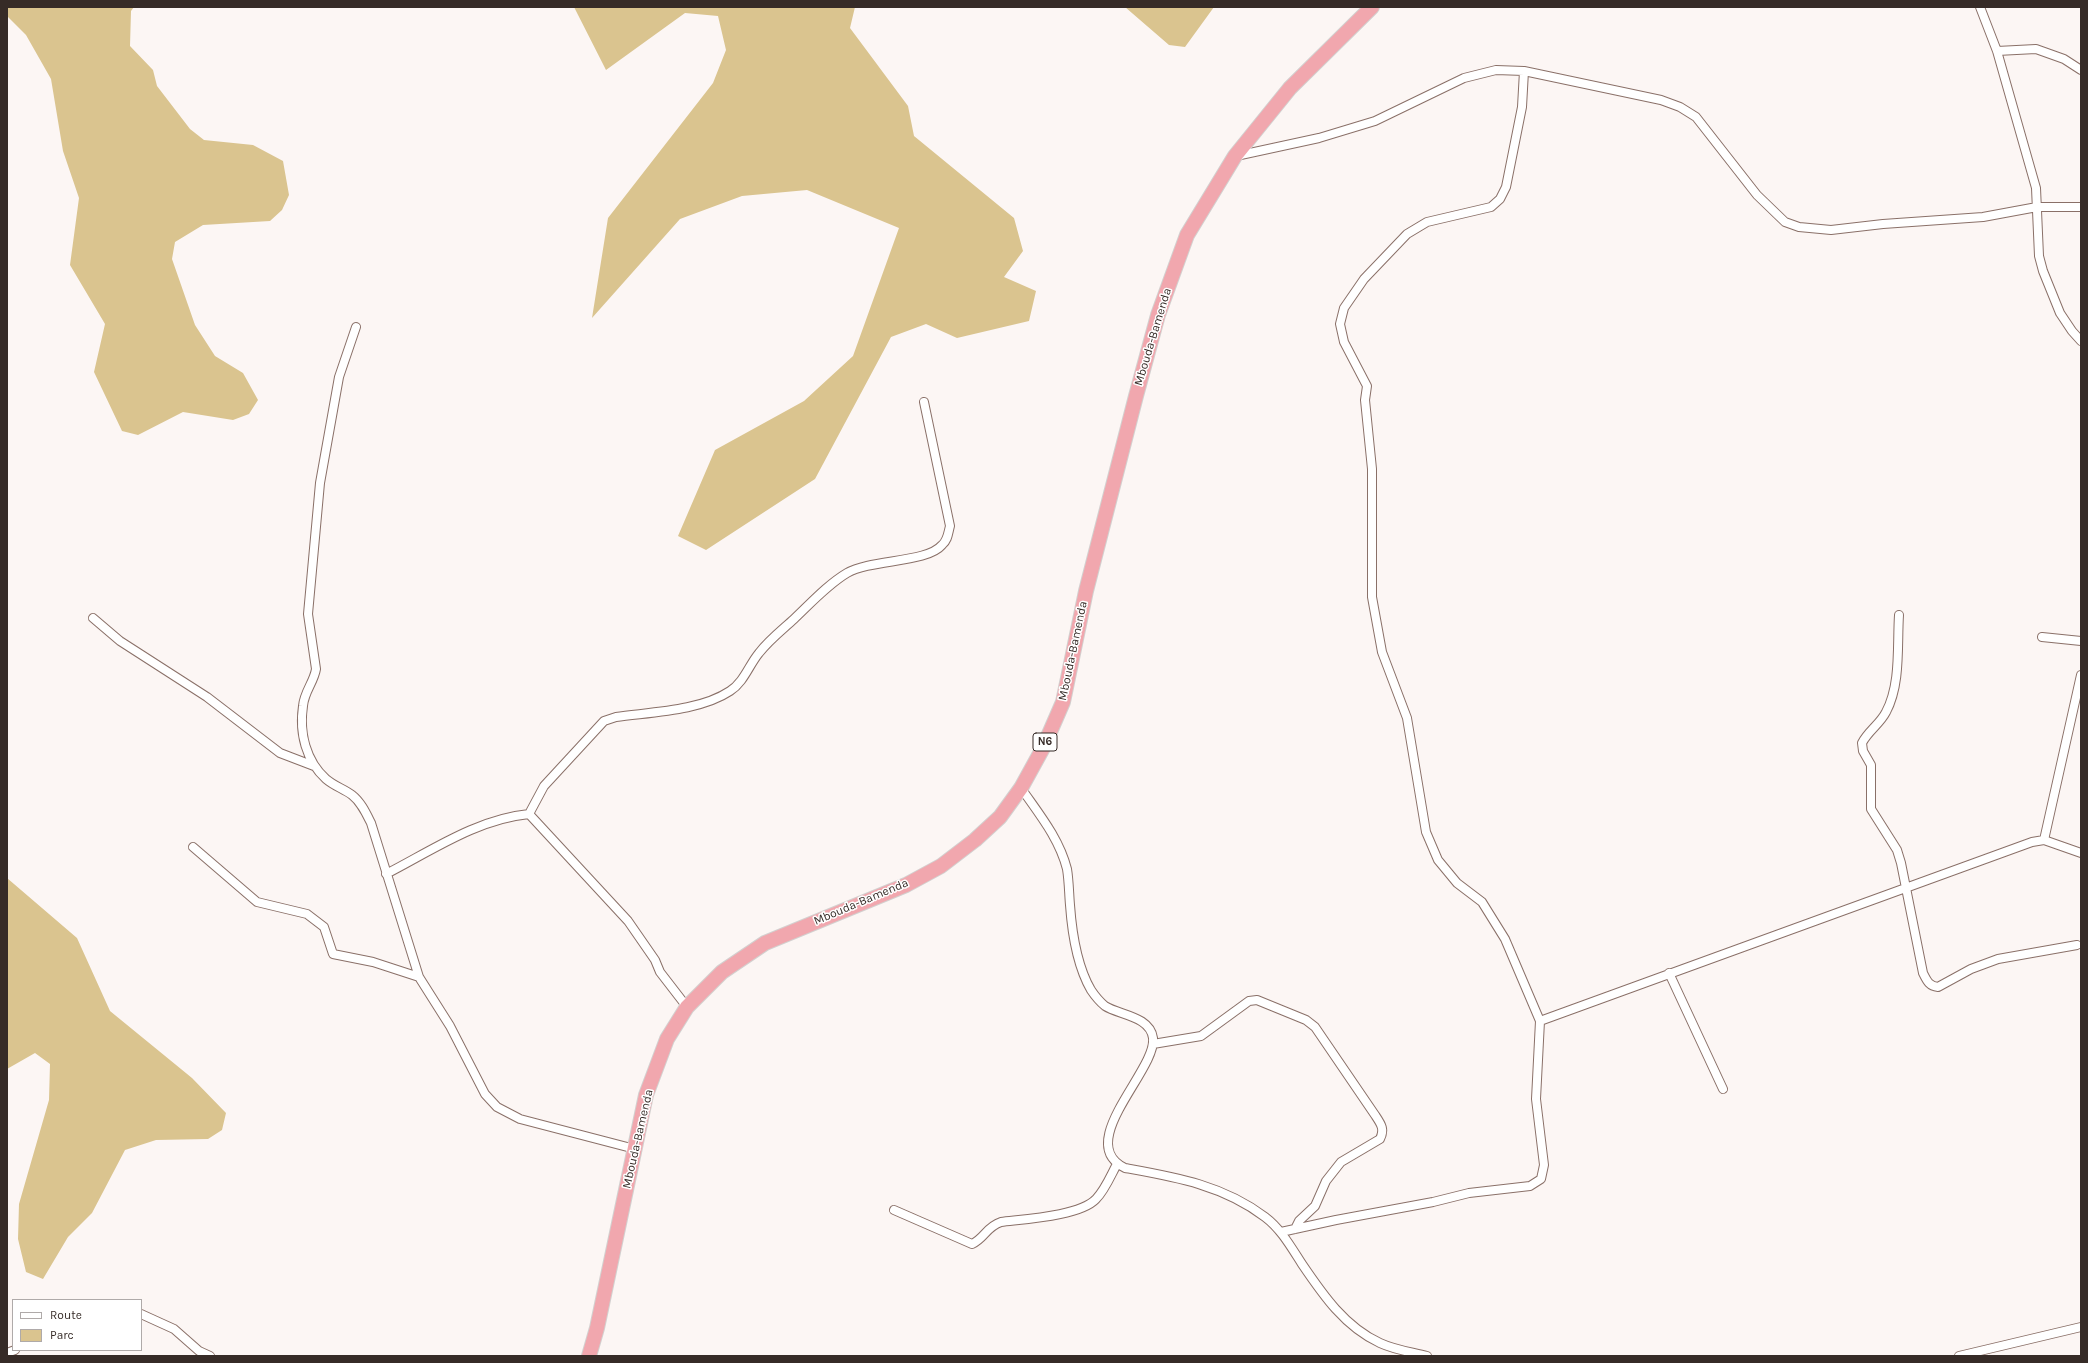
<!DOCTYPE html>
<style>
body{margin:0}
#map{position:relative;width:2088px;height:1363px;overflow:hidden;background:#fcf6f4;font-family:Karla,sans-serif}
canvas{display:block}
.frame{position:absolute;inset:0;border:8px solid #362b27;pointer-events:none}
.legend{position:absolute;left:12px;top:1299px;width:130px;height:52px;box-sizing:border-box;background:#fff;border:1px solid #afaaa9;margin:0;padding:5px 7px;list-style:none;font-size:12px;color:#362b27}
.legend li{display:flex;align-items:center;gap:8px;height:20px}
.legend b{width:20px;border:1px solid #afaaa9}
</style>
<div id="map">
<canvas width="2088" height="1363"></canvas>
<div class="frame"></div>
<ul class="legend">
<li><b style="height:5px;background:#fff"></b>Route</li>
<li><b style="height:11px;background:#dac48f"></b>Parc</li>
</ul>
</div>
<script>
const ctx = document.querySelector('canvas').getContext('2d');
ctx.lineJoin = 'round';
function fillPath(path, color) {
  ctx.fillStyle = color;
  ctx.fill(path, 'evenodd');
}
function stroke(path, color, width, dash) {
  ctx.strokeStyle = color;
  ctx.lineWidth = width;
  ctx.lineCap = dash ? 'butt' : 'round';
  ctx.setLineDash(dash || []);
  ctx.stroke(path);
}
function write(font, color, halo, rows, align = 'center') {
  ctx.font = font + ' Karla,sans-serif';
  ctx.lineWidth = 3;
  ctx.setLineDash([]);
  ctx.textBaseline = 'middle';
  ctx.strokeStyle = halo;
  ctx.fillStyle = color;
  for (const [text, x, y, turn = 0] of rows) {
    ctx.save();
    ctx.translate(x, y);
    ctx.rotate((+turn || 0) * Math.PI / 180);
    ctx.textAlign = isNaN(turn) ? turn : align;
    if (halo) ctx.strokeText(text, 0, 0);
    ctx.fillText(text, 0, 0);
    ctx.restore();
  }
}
const green = new Path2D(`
 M7,7H134L131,11L130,46L153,70L157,86L190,129L204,140L253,145L283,161L289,195L282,210L270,221L203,225L175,242L172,259L195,325L215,356L243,373L258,400L249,414L233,420L183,412L138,435L122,431L94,372L105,324L70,265L79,198L63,151L51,79L26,35L7,16Z
 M574,7H855L850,28L908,106L914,136L1014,218L1023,251L1004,277L1036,291L1029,321L957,338L926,324L891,337L815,479L706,550L678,536L715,450L804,401L853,356L899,228L807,190L742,196L680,219L592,318L608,218L713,83L726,50L718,16L685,13L606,70Z
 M1125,7H1214L1185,47L1169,45Z
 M7,878L77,938L110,1011L192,1078L226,1113L222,1130L208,1139L156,1140L125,1150L92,1213L68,1237L43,1279L26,1272L18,1239L19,1204L49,1100L50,1064L35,1053L7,1069Z`);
const street = new Path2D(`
 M1980,7L1997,51L2036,188L2039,256L2043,271L2060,313L2072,331L2081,341
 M1997,51L2036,49L2064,59L2081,70
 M1236,156L1319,138L1375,121L1464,78L1496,70L1524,71L1661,100L1680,107L1696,117L1757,195L1785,222L1799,227L1831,230L1883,224L1983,217L2037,207H2081
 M356,327L339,377L320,483L308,614L316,669C314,682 304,692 303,706C299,733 306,761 326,779C334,786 344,789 352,795C361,802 366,813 371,823L419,977L450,1026L485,1094L497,1107L520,1119L635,1149
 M1899,615C1897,646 1901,684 1886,712C1880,724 1868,731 1862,743L1863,751L1871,765V809L1897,850L1901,863L1923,973C1927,981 1929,986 1938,987L1971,969L1998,959L2077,945
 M93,618L120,641L207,697L280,753L314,766
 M2042,637L2081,641
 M1021,788C1039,814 1059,838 1067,869C1069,881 1069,894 1070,905C1072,933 1077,966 1091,990C1095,996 1099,1001 1105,1006C1119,1015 1150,1016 1153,1038C1157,1070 1073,1143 1125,1168C1175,1177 1223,1185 1265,1217C1281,1229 1291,1247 1302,1264C1323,1295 1345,1327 1380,1343C1395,1350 1411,1352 1427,1356
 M529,814L544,786L604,721L616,717C651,712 700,711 730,691C744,682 749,665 759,653C769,640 782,630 794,619C811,603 827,585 847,573C871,559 927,563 942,545C948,540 948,533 950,526L924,402
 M2044,840L2081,675
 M193,847L257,902L307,914L324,927L333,954L373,962L419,977
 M386,874C431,851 477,819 529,814L628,921L655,960L660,972L687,1007
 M1669,973L1723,1089
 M1540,1021L2032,842L2044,840L2081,853
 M1153,1044L1201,1036L1249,1001L1257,1000L1306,1020L1315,1027L1375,1115C1381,1124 1385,1129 1380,1139L1341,1162L1326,1181L1315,1206L1299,1221L1295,1229
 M894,1210L972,1244C985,1238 986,1227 1001,1222C1025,1219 1080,1216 1096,1199C1105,1190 1111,1175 1117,1164
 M1281,1232L1336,1220L1433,1202L1469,1193L1530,1186L1541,1179L1544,1165L1536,1099L1540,1021L1505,939L1482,902L1457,883L1438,860L1426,832L1407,718L1382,652L1372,597V469L1365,400L1367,386L1344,342L1340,324L1344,308L1364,279L1407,234L1427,222L1491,207L1500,199L1506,187L1522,107L1524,71
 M141,1314L174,1329L199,1351L210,1356
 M7,1353L15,1350
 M1959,1356L2081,1327`);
const highway = new Path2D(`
 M589,1356L597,1328L646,1095L667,1039L687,1007L722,972L765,943L906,885L941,866L975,840L1000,817L1021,788L1043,748L1063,702L1086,591L1136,396L1158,315L1187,235L1235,156L1290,88L1372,7`);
const shields = [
 [1045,742,24]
];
const shieldNames = [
 ["N6",1045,742]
];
const streetNames = [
 ["Mbouda-Bamenda",1153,337,-73],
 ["Mbouda-Bamenda",1073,651,-78],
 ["Mbouda-Bamenda",861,902,-23],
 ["Mbouda-Bamenda",638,1139,-77]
];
fillPath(green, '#dac48f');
stroke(street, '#8a7068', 10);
stroke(highway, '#d3d0cf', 16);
stroke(street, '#fff', 8);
stroke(highway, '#f1a7ae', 14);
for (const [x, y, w] of shields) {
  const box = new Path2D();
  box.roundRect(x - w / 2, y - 9, w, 18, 3);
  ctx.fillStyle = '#fff';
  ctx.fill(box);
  stroke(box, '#362b27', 1);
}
write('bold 11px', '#362b27', null, shieldNames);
write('12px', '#362b27', '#fff', streetNames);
</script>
